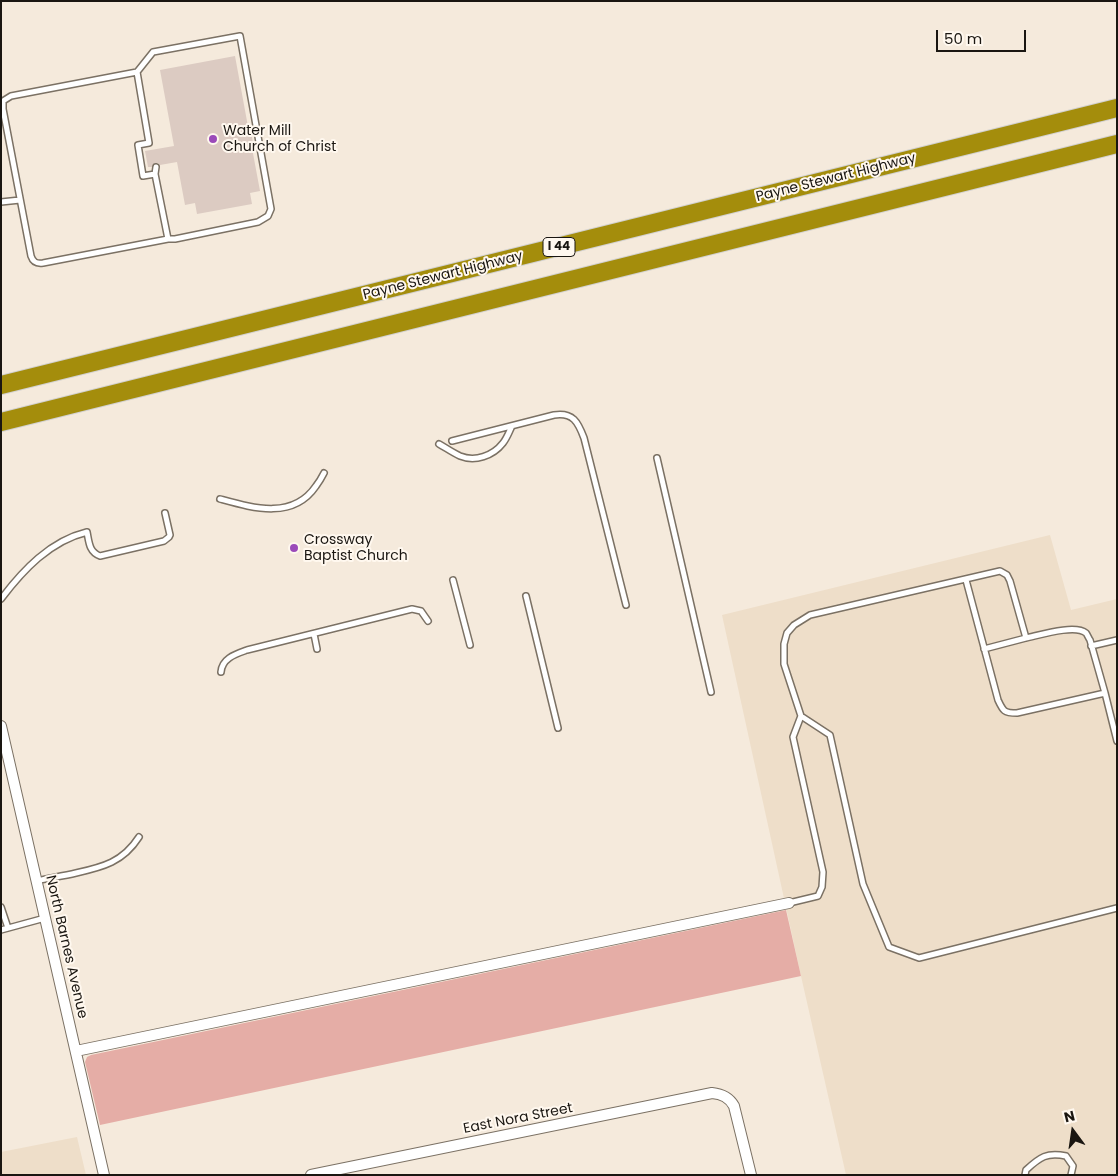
<!DOCTYPE html>
<style>
body{margin:0}
#map{position:relative;width:1118px;height:1176px;overflow:hidden;background:#f5eadc;font-family:Poppins,sans-serif}
canvas{display:block}
.frame{position:absolute;inset:0;border:2px solid #1a1611;pointer-events:none}
.north{position:absolute;left:1048px;top:1106px;width:50px;height:50px;-webkit-text-stroke:4px #fff8ef;paint-order:stroke;rotate:346deg;font-size:14px;font-weight:700;line-height:20px;text-align:center;color:#1a1611}
.north::after{content:'';display:block;margin:auto;width:18px;height:22px;background:#1a1611;clip-path:polygon(50% 0,100% 100%,50% 72%,0 100%)}
.scale{position:absolute;left:936px;top:30px;width:90px;height:22px;box-sizing:border-box;border:2px solid #1a1611;border-top:0;padding-left:6px;font-size:15px;line-height:18px;white-space:nowrap;color:#1a1611;-webkit-text-stroke:4px #fff8ef;paint-order:stroke}
</style>
<div id="map">
<canvas width="1118" height="1176"></canvas>
<div class="frame"></div>
<div class="north">N</div>
<div class="scale">50 m</div>
</div>
<script>
const ctx = document.querySelector('canvas').getContext('2d');
ctx.lineJoin = 'round';
function fillPath(path, color) {
  ctx.fillStyle = color;
  ctx.fill(path, 'evenodd');
}
function stroke(path, color, width, dash) {
  ctx.strokeStyle = color;
  ctx.lineWidth = width;
  ctx.lineCap = dash ? 'butt' : 'round';
  ctx.setLineDash(dash || []);
  ctx.stroke(path);
}
function write(font, color, halo, rows, align = 'center') {
  ctx.font = font + ' Poppins,sans-serif';
  ctx.lineWidth = 4;
  ctx.setLineDash([]);
  ctx.textBaseline = 'middle';
  ctx.strokeStyle = halo;
  ctx.fillStyle = color;
  for (const [text, x, y, turn = 0] of rows) {
    ctx.save();
    ctx.translate(x, y);
    ctx.rotate((+turn || 0) * Math.PI / 180);
    ctx.textAlign = isNaN(turn) ? turn : align;
    if (halo) ctx.strokeText(text, 0, 0);
    ctx.fillText(text, 0, 0);
    ctx.restore();
  }
}
const built = new Path2D(`
 M1050,535L1071,610L1117,599V1175H846L801,976L722,615Z
 M77,1137L86,1175H1V1152Z`);
const green = new Path2D(`
 M786,910L801,976L100,1125L85,1062L87,1057L91,1055Z`);
const building = new Path2D(`
 M235,56L249,132H251L254,148H252L260,191L250,193L252,204L197,214L195,203L185,205L177,162L160,165L158,163H155L152,167H148L145,151L174,146L160,70Z`);
const service = new Path2D(`
 M137,72L149,143L138,145L143,176L155,174L168,239L43,263C36,264 33,262 31,256L3,109V101L11,96Z
 M137,72L153,52L240,36L271,209L268,216L258,222L175,239H168
 M155,174L156,167
 M1,202L20,200
 M452,441L554,415C573,412 578,422 584,438L626,605
 M439,444C446,448 453,453 460,456C475,462 493,456 503,443C507,438 509,432 512,426
 M657,458L711,692
 M220,499C253,508 293,520 316,486C319,482 322,477 324,473
 M453,580L470,645
 M966,580L998,700C1003,711 1004,713 1017,713L1105,693
 M526,596L558,728
 M1,599C23,570 50,541 87,532C89,542 89,552 100,556L164,541L169,537L170,535L165,513
 M314,634L317,649
 M1091,646L1117,640
 M984,649L1026,638
 M221,672C222,658 236,654 247,650L412,609L421,611L428,621
 M1117,741L1105,693L1090,640C1089,639 1087,634 1086,633C1075,624 1040,635 1026,638L1010,581L1007,575L1000,571L810,615L794,625L787,633L784,644V664L801,716L830,735L863,884L889,947L919,958L1117,908
 M36,881C50,878 63,876 76,873C103,867 123,862 139,837
 M789,903L818,896L822,887L823,872L793,737L801,716
 M1,907L8,928
 M1,930L45,918
 M1025,1175L1026,1170C1040,1157 1047,1152 1066,1156L1073,1166L1071,1175`);
const minor = new Path2D(`
 M1,726L104,1175
 M76,1051L789,903
 M311,1175L712,1093C722,1094 729,1097 734,1106L751,1175`);
const motorway = new Path2D(`
 M1,385L1117,108
 M1,422L1117,144`);
const markers = [
 [213,139,5,"#9b4ab9"],
 [294,548,5,"#9b4ab9"]
];
const shields = [
 [559,247,32]
];
const shieldNames = [
 ["I 44",559,247]
];
const poiNames = [
 ["Water Mill",223,131],
 ["Church of Christ",223,147],
 ["Crossway",304,540],
 ["Baptist Church",304,556]
];
const streetNames = [
 ["Payne Stewart Highway",836,178,-14],
 ["Payne Stewart Highway",443,276,-14],
 ["North Barnes Avenue",66,947,77],
 ["East Nora Street",518,1119,-11]
];
fillPath(built, '#eedec9');
fillPath(green, '#e5ada6');
fillPath(building, '#dccbc2');
stroke(service, '#7b7164', 8);
stroke(minor, '#7b7164', 12);
stroke(motorway, '#d1d0cf', 20);
stroke(service, '#fff', 5);
stroke(minor, '#fff', 10);
stroke(motorway, '#a48d0c', 18);
for (const [x, y, r, color] of markers) {
  const dot = new Path2D();
  dot.arc(x, y, r, 0, 2 * Math.PI);
  ctx.fillStyle = color;
  ctx.fill(dot);
  stroke(dot, '#fff8ef', 2);
}
for (const [x, y, w] of shields) {
  const box = new Path2D();
  box.roundRect(x - w / 2, y - 9.5, w, 19, 4);
  ctx.fillStyle = '#fff8ef';
  ctx.fill(box);
  stroke(box, '#1a1611', 1);
}
write('bold 12px', '#1a1611', null, shieldNames);
write('14px', '#1a1611', '#fff8ef', poiNames, 'left');
write('14px', '#1a1611', '#fff8ef', streetNames);
</script>
